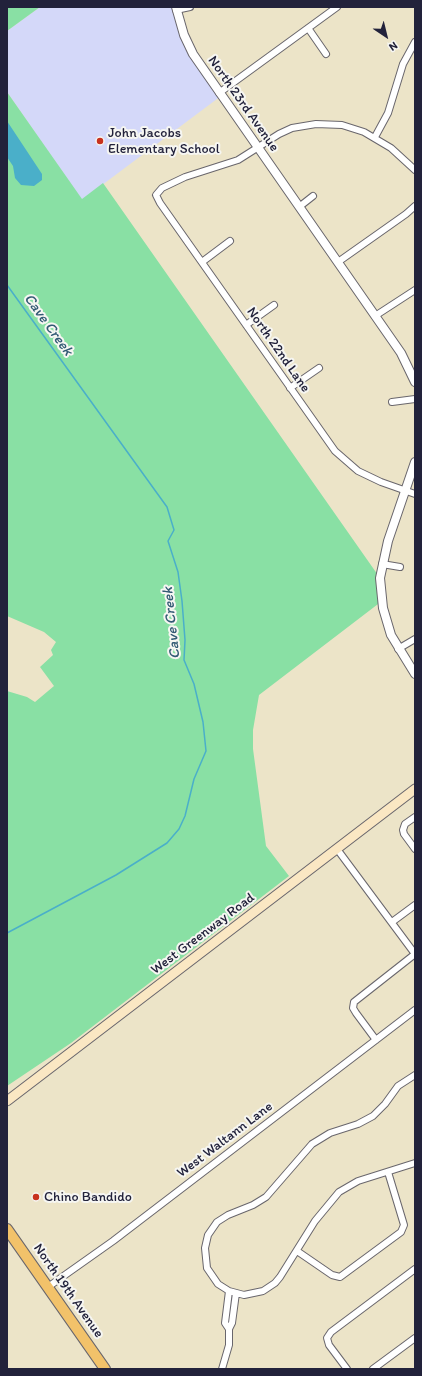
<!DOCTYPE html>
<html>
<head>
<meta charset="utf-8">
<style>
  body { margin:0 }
  #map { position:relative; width:422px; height:1376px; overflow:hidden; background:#ece4c8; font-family:Itim,sans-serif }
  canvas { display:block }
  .frame { position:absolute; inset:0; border:8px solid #22223b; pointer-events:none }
  .north { position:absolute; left:366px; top:16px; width:40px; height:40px; -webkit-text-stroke:3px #f6f6f2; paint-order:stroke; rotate:145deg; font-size:11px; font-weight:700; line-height:16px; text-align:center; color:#22223b }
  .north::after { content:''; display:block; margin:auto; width:14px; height:18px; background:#22223b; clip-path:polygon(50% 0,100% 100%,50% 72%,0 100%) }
</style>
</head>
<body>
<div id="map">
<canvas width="422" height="1376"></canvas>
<div class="frame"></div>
<div class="north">N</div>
</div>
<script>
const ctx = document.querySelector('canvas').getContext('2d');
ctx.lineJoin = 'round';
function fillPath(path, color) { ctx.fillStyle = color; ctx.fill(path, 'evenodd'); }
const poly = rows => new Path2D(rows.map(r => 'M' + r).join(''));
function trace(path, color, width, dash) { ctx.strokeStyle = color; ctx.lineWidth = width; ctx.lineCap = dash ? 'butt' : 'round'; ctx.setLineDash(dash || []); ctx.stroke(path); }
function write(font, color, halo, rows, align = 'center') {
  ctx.font = font + ' Itim,sans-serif'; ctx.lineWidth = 4; ctx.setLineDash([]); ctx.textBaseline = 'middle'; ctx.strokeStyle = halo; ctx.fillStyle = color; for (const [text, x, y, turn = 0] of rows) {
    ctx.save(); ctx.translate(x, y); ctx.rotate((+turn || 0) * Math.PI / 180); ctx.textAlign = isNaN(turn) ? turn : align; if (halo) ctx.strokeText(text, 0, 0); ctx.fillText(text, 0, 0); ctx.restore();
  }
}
fillPath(poly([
  [40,7,176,7,184,35,221,96,82,200,7,92,7,31]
]), '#d4d8f9');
fillPath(poly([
  [7,7,40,7,7,31],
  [7,92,82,199,103,183,380,578,382,601,259,695,253,730,253,749,266,846,289,876,71,1043,7,1086,7,691,27,697,35,702,54,686,40,667,53,655,51,650,56,642,44,632,7,616]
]), '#89e0a4');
fillPath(poly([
  [7,121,42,174,42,180,34,186,21,185,15,178,13,166,7,157]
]), '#4aafc9');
trace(poly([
  [7,285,167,507,174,530,168,541,178,572,182,601,185,640,184,660,194,684,203,722,206,751,194,779,185,816,179,829,167,843,116,875,7,933]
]), '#4aafc9', 1.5);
const minor = poly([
  [176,10,190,7],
  [308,28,326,54],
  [219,93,337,7],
  [375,137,388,113,403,64,415,42],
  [415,170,391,148,364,132,342,125,316,124,292,128,279,134,238,160,185,177,162,188,156,195,160,203,335,451,358,471,381,482,415,494],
  [299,207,313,196],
  [202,262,230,241],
  [338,262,406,214,415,206],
  [375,316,415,290],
  [246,325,274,305],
  [290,388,319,368],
  [392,402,415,399],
  [382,564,400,567],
  [398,649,415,639],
  [415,817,405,824,403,830,404,834,415,849],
  [337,849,415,954],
  [392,922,415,905],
  [376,1040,356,1013,353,1008,354,1002,415,954],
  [415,1075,398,1086,385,1104,373,1116,358,1124,330,1133,312,1144,266,1197,253,1205,228,1215,217,1222,208,1235,205,1248,207,1268,218,1284,229,1291,244,1295,263,1291,275,1283,280,1277,315,1221,339,1192,358,1181,415,1163],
  [297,1251,332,1275,340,1277,401,1232,404,1225,388,1172],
  [48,1287,113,1241,415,1010],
  [229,1329,225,1323,229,1291],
  [222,1369,229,1345,229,1329,232,1323,236,1293],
  [347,1369,329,1345,327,1338,331,1332,415,1269],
  [373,1369,415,1338]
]);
const tertiary = poly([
  [176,7,184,35,193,54,401,353,415,382],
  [415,462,388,541,380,578,383,608,391,635,415,674]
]);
const secondary = poly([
  [7,1101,415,789]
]);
const primary = poly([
  [7,1229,105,1369]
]);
trace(minor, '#69666c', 8);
trace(tertiary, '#69666c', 10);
trace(secondary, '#69666c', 11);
trace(primary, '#69666c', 12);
trace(minor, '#fff', 6);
trace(tertiary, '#fff', 8);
trace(secondary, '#fae7c3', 9);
trace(primary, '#f2c26a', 10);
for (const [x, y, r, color] of [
  [100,141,4,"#c8321e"],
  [36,1197,4,"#c8321e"]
]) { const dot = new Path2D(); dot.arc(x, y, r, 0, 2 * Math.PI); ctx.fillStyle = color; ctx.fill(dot); trace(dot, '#f6f6f2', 1.5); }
write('14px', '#22223b', '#f6f6f2', [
  ["North 23rd Avenue",243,104,55],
  ["North 22nd Lane",278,350,55],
  ["West Greenway Road",203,934,-37],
  ["West Waltann Lane",225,1140,-37],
  ["North 19th Avenue",68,1291,55]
]);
write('14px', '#22223b', '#f6f6f2', [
  ["John Jacobs",108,133],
  ["Elementary School",108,149],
  ["Chino Bandido",44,1197]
], 'left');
write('italic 15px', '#325a74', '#f6f6f2', [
  ["Cave Creek",48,325,54],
  ["Cave Creek",172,623,-96]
]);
</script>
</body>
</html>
